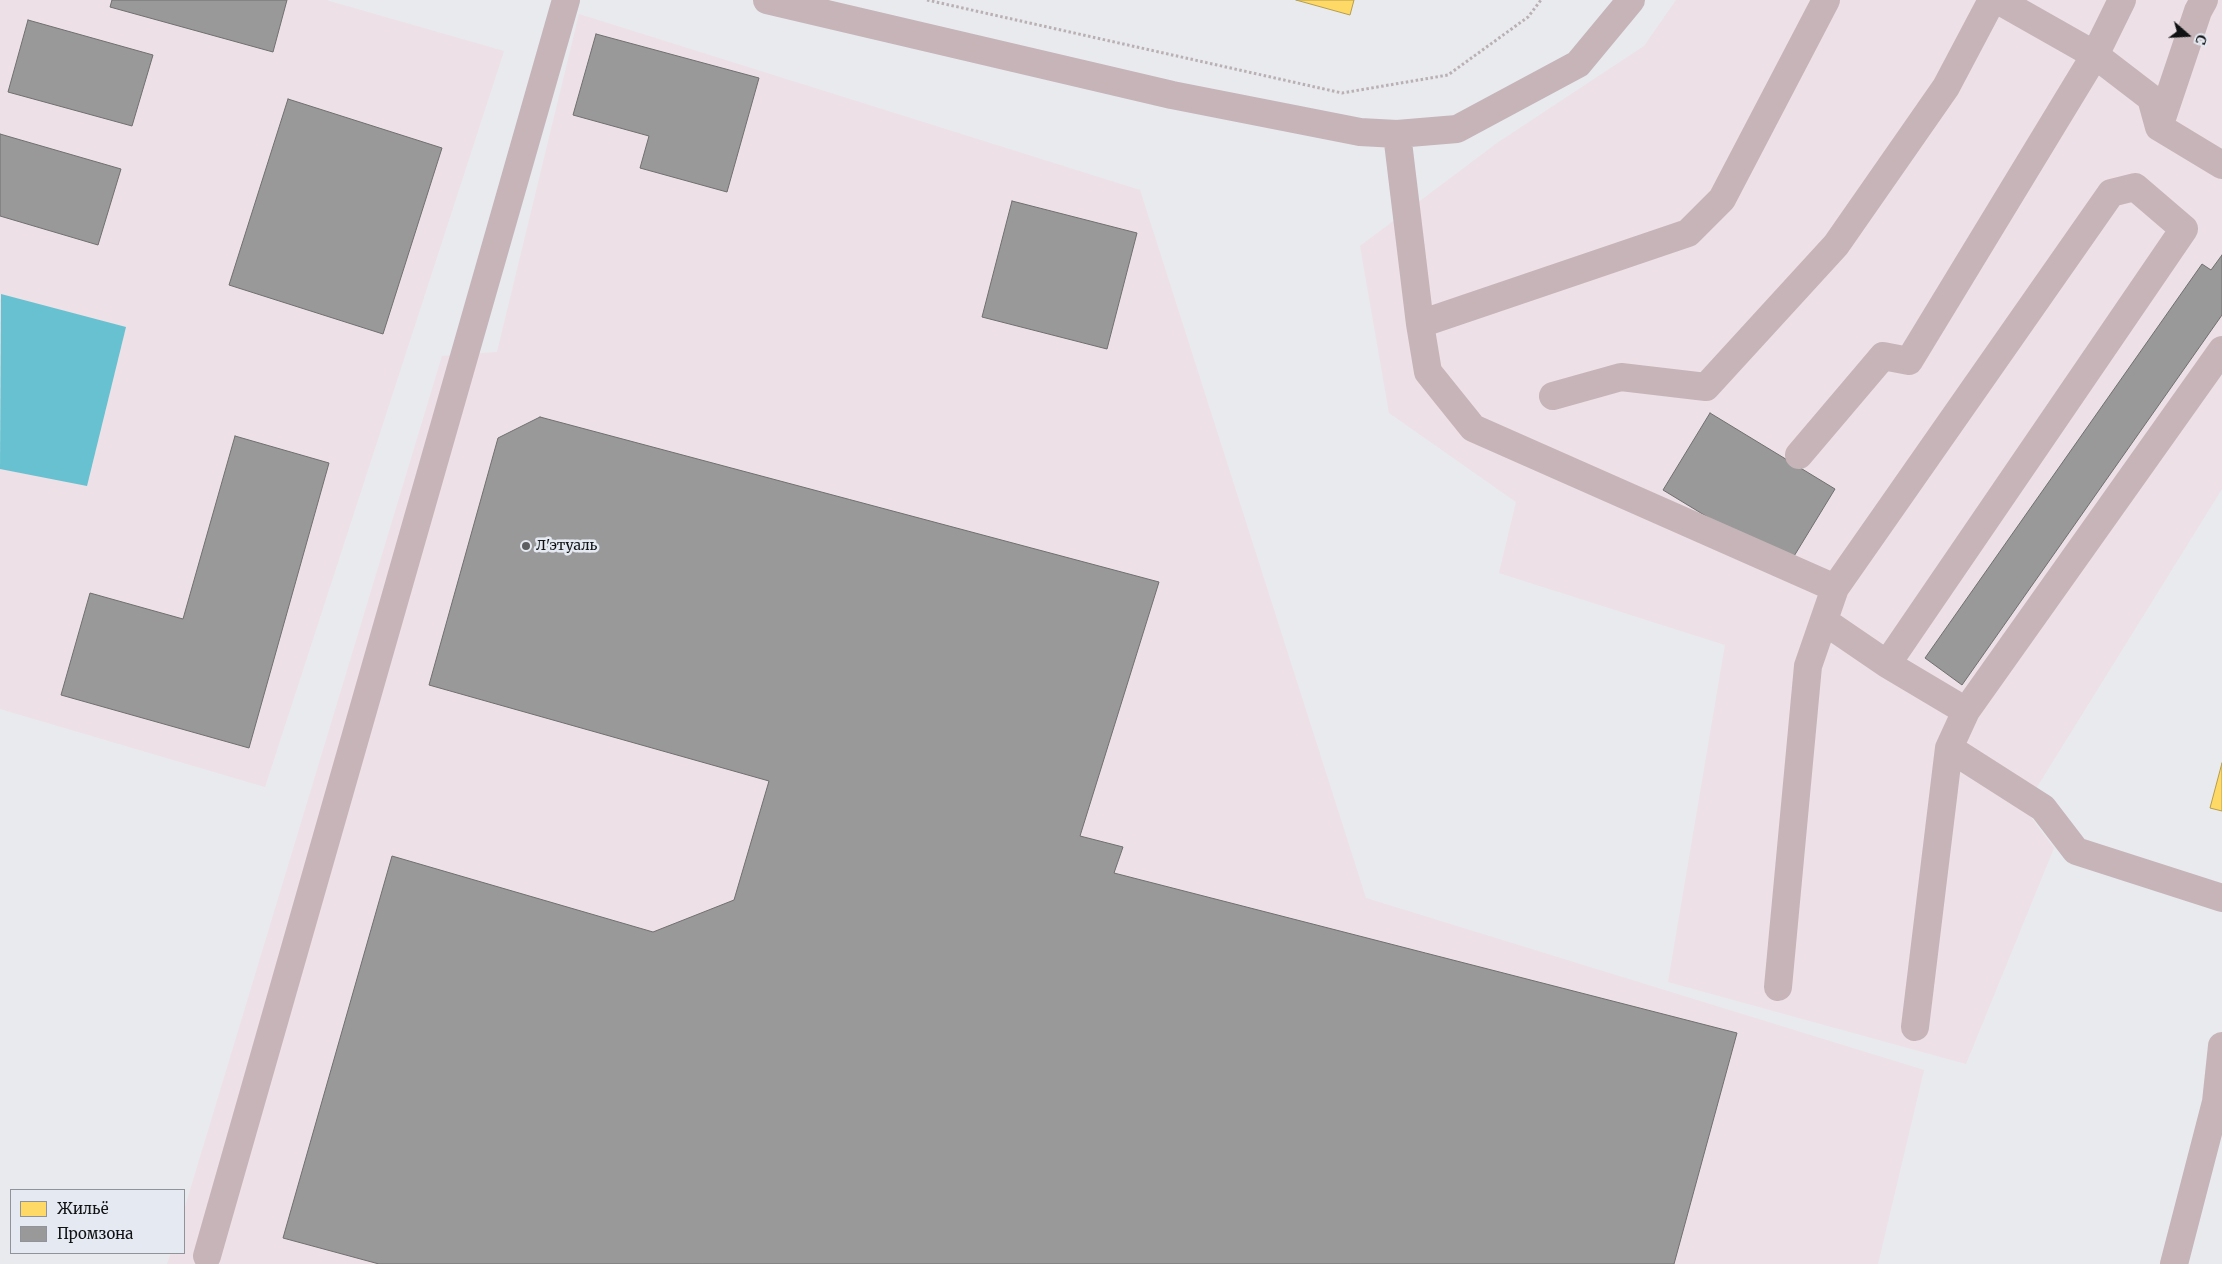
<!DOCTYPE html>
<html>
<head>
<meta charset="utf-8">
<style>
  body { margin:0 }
  #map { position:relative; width:2222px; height:1264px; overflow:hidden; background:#e8eaee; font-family:Merriweather,serif }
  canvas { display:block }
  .legend { position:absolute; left:10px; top:1189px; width:175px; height:65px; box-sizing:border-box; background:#e5e9f1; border:1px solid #909399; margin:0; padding:6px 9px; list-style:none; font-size:15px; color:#101214 }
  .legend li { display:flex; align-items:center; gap:10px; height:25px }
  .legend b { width:25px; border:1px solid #909399 }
  .north { position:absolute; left:2162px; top:10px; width:50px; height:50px; -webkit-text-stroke:4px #e5e9f1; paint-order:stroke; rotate:109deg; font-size:14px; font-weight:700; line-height:20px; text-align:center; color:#101214 }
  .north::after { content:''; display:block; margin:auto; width:18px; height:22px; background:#101214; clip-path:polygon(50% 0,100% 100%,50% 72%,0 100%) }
</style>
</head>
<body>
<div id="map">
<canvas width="2222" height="1264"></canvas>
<ul class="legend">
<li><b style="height:14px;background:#ffd966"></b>Жильё</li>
<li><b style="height:14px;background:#999"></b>Промзона</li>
</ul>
<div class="north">С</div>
</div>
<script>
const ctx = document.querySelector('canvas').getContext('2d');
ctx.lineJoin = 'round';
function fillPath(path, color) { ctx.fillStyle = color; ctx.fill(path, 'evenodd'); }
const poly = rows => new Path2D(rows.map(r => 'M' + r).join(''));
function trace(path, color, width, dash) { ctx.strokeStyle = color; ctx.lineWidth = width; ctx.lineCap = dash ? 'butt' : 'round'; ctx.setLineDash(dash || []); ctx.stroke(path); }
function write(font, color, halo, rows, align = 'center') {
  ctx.font = font + ' Merriweather,serif'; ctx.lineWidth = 5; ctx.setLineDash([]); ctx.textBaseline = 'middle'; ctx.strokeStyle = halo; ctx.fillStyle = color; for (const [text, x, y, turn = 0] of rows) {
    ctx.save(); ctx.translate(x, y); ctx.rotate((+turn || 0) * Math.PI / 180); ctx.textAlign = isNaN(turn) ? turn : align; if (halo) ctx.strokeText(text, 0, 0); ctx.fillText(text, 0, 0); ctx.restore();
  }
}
fillPath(poly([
  [0,0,326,0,504,51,265,787,0,709],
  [1676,0,2222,0,2222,489,2024,808,2054,848,1966,1064,1668,982,1725,645,1499,573,1516,502,1389,413,1360,246,1497,143,1644,46],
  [579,14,1140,190,1366,898,1924,1070,1878,1264,167,1264,171,1253,184,1253,184,1210,442,356,497,352]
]), '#ede0e6');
fillPath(poly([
  [1,294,126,327,87,486,0,469]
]), '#67c1d0');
const homes = poly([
  [1296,0,1354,0,1350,15,1296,0],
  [2222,763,2222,811,2210,808,2222,763]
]);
fillPath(homes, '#ffd966');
trace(homes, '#b79d4d', 1);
const industry = poly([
  [112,0,287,0,273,52,110,7,112,0],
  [28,20,153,55,132,126,8,92,28,20],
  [596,34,759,78,727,192,640,168,649,136,573,115,596,34],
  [288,99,442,148,383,334,229,285,288,99],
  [0,134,121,169,98,245,0,216,0,134],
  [1012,201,1137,233,1107,349,982,317,1012,201],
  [2222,255,2222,315,1962,685,1925,658,2202,264,2211,270,2222,255],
  [1710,413,1835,489,1788,566,1663,490,1710,413],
  [540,417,1159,582,1080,836,1123,847,1114,873,1737,1033,1674,1264,379,1264,283,1238,392,856,653,932,734,900,769,781,429,685,498,438,540,417],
  [235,436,329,463,249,748,61,695,90,593,183,619,235,436]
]);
fillPath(industry, '#999');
trace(industry, '#707071', 1);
trace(poly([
  [927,0,1342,93,1448,75,1528,17,1541,0]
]), '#bab0b3', 3, [2.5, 2.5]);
trace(poly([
  [767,0,1172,95,1360,132,1397,134,1457,129,1578,64,1631,0],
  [2122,0,2095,55,2151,98,2159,127,2222,165],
  [2159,127,2198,11,2204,0],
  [1397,134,1420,324,1428,372,1473,428,1835,588,2111,193,2135,187,2184,229,1887,664,1966,711,2222,350],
  [1420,324,1688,233,1722,199,1826,0],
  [1553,396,1621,377,1706,387,1836,245,1946,87,1992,0],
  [1799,455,1883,356,1909,361,2095,55,1998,0],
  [1824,621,1887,664],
  [1949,748,2043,808,2076,851,2222,898],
  [1778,987,1808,666,1835,588],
  [1915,1027,1949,748,1966,711],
  [207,1256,566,0],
  [2174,1264,2216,1102,2222,1046]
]), '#c6b4b8', 28);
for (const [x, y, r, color] of [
  [526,546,5,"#5c5e60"]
]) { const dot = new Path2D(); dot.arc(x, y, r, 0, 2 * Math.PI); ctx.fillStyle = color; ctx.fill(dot); trace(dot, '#e5e9f1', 2); }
write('14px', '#101214', '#e5e9f1', [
  ["Л'этуаль",536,546]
], 'left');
</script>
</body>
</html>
